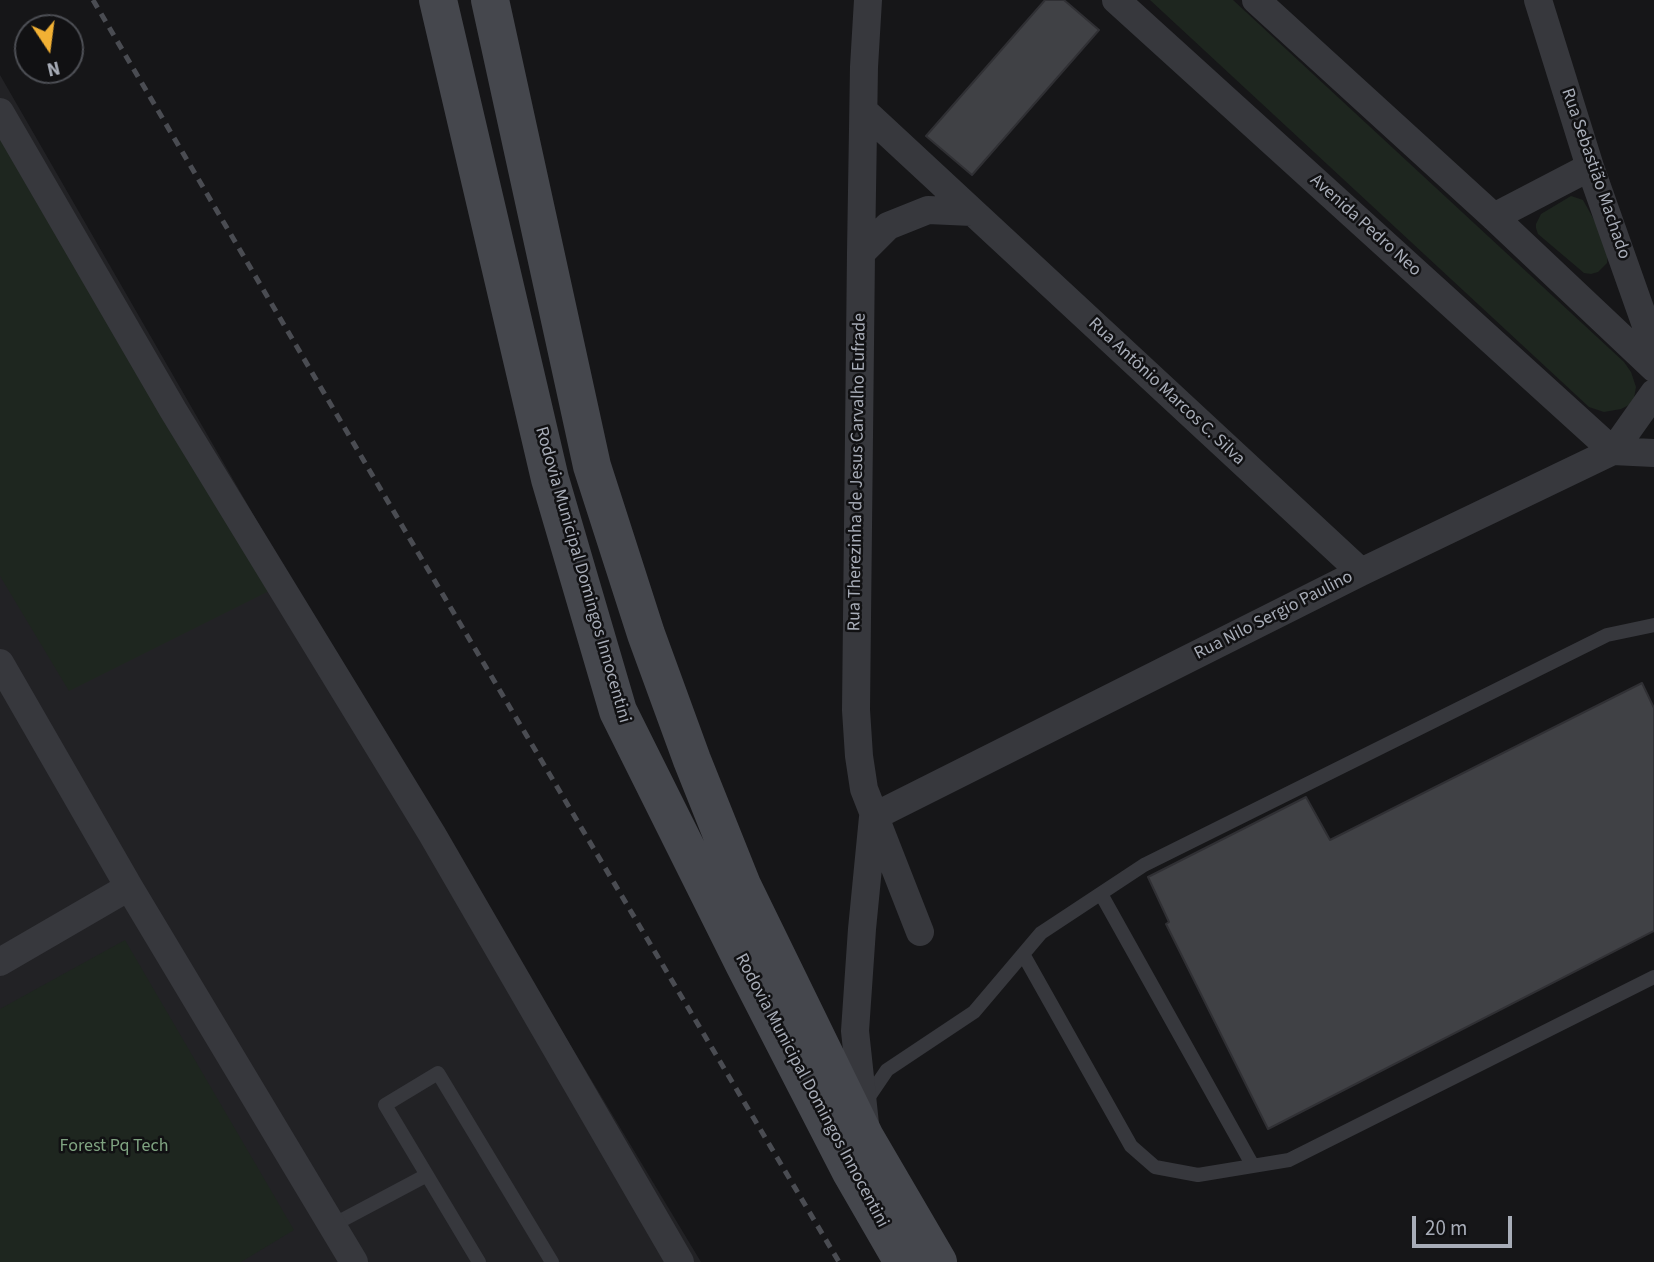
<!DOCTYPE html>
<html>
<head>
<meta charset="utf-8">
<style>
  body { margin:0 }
  #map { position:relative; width:1654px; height:1262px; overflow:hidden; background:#161618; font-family:"Source Sans 3",sans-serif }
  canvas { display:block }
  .north { position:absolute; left:14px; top:14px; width:70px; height:70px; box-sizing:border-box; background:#111113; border:2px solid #4d4f55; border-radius:50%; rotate:167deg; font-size:19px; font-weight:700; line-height:28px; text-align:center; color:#a8adb8 }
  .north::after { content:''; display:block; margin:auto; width:24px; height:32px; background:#f2b134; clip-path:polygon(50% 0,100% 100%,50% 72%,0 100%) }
  .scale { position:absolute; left:1412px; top:1216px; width:100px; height:32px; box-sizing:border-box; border:4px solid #a8adb8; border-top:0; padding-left:9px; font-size:21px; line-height:24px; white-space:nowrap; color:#a8adb8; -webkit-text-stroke:5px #111113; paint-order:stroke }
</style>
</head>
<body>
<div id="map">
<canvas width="1654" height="1262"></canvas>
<div class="north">N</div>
<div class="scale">20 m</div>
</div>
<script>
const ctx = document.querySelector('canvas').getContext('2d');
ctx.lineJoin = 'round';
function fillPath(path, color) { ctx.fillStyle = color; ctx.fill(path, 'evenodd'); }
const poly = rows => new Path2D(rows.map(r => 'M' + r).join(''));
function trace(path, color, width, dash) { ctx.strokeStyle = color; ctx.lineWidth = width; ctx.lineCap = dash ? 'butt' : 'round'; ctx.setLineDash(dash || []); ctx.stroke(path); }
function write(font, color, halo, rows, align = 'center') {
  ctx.font = font + ' "Source Sans 3",sans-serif'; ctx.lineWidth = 5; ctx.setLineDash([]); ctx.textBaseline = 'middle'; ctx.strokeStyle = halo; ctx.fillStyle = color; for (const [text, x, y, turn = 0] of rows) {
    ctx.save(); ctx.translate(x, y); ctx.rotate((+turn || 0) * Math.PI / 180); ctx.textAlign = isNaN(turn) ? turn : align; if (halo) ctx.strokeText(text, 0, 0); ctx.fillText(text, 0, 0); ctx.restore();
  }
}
fillPath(poly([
  [0,75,302,599,701,1262,0,1262]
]), '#222225');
fillPath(poly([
  [1150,0,1233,0,1624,362,1631,372,1636,387,1634,398,1631,404,1621,409,1604,412,1589,407],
  [0,134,269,591,69,691,0,576],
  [1571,196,1583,200,1607,243,1608,252,1607,263,1598,272,1591,274,1584,273,1538,234,1536,228,1536,224,1541,214],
  [125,940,294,1230,241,1262,0,1262,0,1009]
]), '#1e261f');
const building = poly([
  [1045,0,1064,0,1099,30,972,175,926,136,1045,0],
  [1642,683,1654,708,1654,931,1268,1129,1166,924,1169,922,1148,877,1306,797,1330,840,1642,683]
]);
fillPath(building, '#404145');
trace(building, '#303034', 2);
trace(poly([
  [1101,894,1253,1166],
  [1023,954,1131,1146,1155,1167,1198,1175,1289,1160,1654,977],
  [864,1104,887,1070,974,1012,1041,933,1144,865,1607,635,1654,625],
  [331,1226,427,1175],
  [479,1262,385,1105,438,1073,552,1262]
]), '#37383d', 14);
trace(poly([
  [868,0,864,67,861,253,856,710,859,756,864,789,920,932],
  [1116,0,1613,451,1654,453],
  [1256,0,1494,217,1654,368],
  [1538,0,1590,167,1654,348],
  [864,111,1361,572],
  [0,112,173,410,432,834,680,1262],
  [1494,217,1590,167],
  [861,253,888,226,928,210,972,212],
  [0,663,129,887,354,1262],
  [0,962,129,887],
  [865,1124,855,1031,862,929,873,817,1361,572,1613,451,1654,393]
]), '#37383d', 28);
trace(poly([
  [438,0,550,479,618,711,744,964,851,1172,903,1262],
  [490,0,592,466,646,634,692,760,742,885,865,1137,938,1262]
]), '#45474d', 38);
trace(poly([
  [93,0,404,529,839,1262]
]), '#4a4c52', 5, [9, 7]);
write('18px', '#a8adb8', '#111113', [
  ["Rua Sebastião Machado",1595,174,71],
  ["Avenida Pedro Neo",1365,226,42],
  ["Rua Antônio Marcos C. Silva",1166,392,43],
  ["Rua Therezinha de Jesus Carvalho Eufrade",858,472,-89],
  ["Rodovia Municipal Domingos Innocentini",582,575,74],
  ["Rua Nilo Sergio Paulino",1274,616,-27],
  ["Rodovia Municipal Domingos Innocentini",811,1091,62]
]);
write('18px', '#7fa381', '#111113', [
  ["Forest Pq Tech",114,1147]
]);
</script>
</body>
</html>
